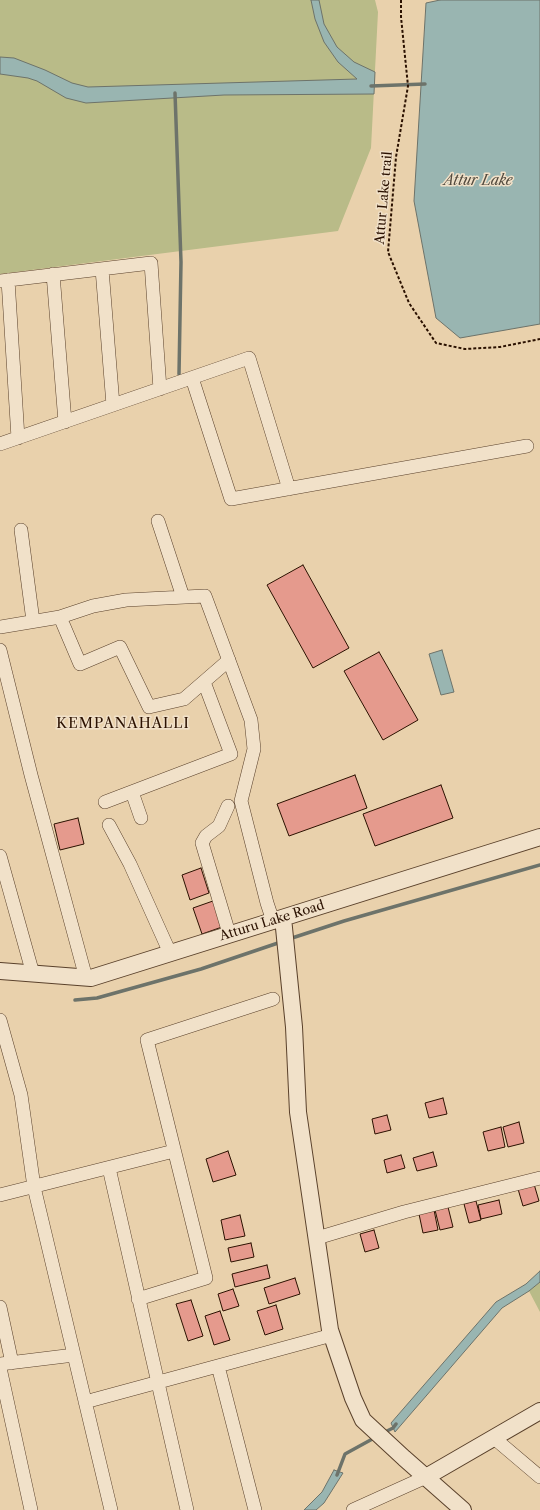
<!DOCTYPE html>
<html>
<head>
<meta charset="utf-8">
<style>
  body { margin:0 }
  canvas { display:block; background:#e9d1ac }
</style>
</head>
<body>
<canvas width="540" height="1510"></canvas>
<script>
const ctx = document.querySelector('canvas').getContext('2d');
ctx.lineJoin = 'round';
function fillPath(path, color) { ctx.fillStyle = color; ctx.fill(path, 'evenodd'); }
const poly = rows => new Path2D(rows.map(r => 'M' + r).join(''));
function trace(path, color, width, dash) { ctx.strokeStyle = color; ctx.lineWidth = width; ctx.lineCap = dash ? 'butt' : 'round'; ctx.setLineDash(dash || []); ctx.stroke(path); }
function write(font, color, halo, rows, align = 'center') {
  ctx.font = font + ' "Libre Caslon Text",serif'; ctx.lineWidth = 3; ctx.setLineDash([]); ctx.textBaseline = 'middle'; ctx.strokeStyle = halo; ctx.fillStyle = color; for (const [text, x, y, turn = 0] of rows) {
    ctx.save(); ctx.translate(x, y); ctx.rotate((+turn || 0) * Math.PI / 180); ctx.textAlign = isNaN(turn) ? turn : align; if (halo) ctx.strokeText(text, 0, 0); ctx.fillText(text, 0, 0); ctx.restore();
  }
}
fillPath(poly([
  [0,0,375,0,378,12,371,148,338,231,0,274],
  [540,1282,540,1312,529,1291]
]), '#b9bb88');
const water = poly([
  [311,0,319,0,324,24,337,47,354,62,375,72,374,94,224,95,86,103,66,98,37,81,28,78,0,74,0,57,14,58,45,70,72,83,88,87,357,79,338,62,324,42,315,19,311,0],
  [440,0,540,0,540,324,460,338,436,318,414,201,426,3,440,0],
  [442,650,454,692,441,695,429,654,442,650],
  [540,1271,540,1282,529,1291,502,1308,395,1432,391,1423,496,1302,526,1284,540,1271],
  [334,1470,343,1473,324,1503,316,1510,304,1510,322,1492,334,1470]
]);
fillPath(water, '#99b5b1');
trace(water, '#6d736a', 1);
trace(poly([
  [371,86,425,84],
  [175,93,181,262,179,374],
  [289,939,344,921,540,865],
  [75,1000,97,998,201,969,281,942],
  [383,1433,393,1428,396,1424],
  [337,1475,345,1454,376,1437]
]), '#6d736a', 3.5);
const building = poly([
  [303,565,349,648,313,668,267,585,303,565],
  [379,652,418,720,383,740,344,671,379,652],
  [355,775,367,808,289,836,277,804,355,775],
  [441,785,453,818,375,846,363,814,441,785],
  [78,818,84,844,60,850,54,824,78,818],
  [201,868,209,893,190,900,182,875,201,868],
  [213,901,222,927,202,934,193,908,213,901],
  [443,1098,447,1114,429,1118,425,1103,443,1098],
  [387,1115,391,1130,375,1134,372,1119,387,1115],
  [519,1122,524,1143,508,1147,503,1127,519,1122],
  [501,1127,505,1147,488,1151,483,1132,501,1127],
  [228,1151,236,1175,213,1182,206,1159,228,1151],
  [433,1152,437,1166,417,1171,413,1158,433,1152],
  [401,1155,405,1168,387,1173,384,1160,401,1155],
  [534,1184,539,1201,523,1206,518,1189,534,1184],
  [499,1200,502,1214,481,1219,478,1205,499,1200],
  [476,1201,481,1220,469,1223,464,1204,476,1201],
  [448,1207,453,1227,440,1230,435,1210,448,1207],
  [434,1210,438,1230,423,1233,419,1214,434,1210],
  [240,1215,245,1236,225,1240,221,1220,240,1215],
  [374,1230,379,1248,365,1252,360,1234,374,1230],
  [251,1243,254,1257,231,1262,228,1248,251,1243],
  [267,1265,270,1278,235,1287,232,1274,267,1265],
  [295,1278,300,1294,269,1304,264,1288,295,1278],
  [233,1289,239,1306,223,1311,218,1294,233,1289],
  [191,1300,203,1336,188,1341,176,1304,191,1300],
  [276,1305,283,1329,265,1335,257,1311,276,1305],
  [220,1311,230,1340,214,1345,205,1316,220,1311]
]);
fillPath(building, '#e59a8d');
trace(building, '#2b1100', 1);
const minor = poly([
  [102,269,113,405],
  [53,274,65,422],
  [8,280,18,438],
  [0,281,151,263,160,389],
  [192,378,231,499,527,446],
  [0,444,249,358,289,489],
  [158,521,183,597],
  [21,530,33,621],
  [60,617,80,664,120,647,149,707,184,699,229,660],
  [0,627,60,617,93,606,126,600,205,596,251,720,254,749,241,801,267,903,273,921],
  [0,650,31,775,86,978],
  [132,792,141,818],
  [105,802,231,754,204,682],
  [109,825,130,864,170,953],
  [0,856,33,974],
  [228,930,202,843,206,836,219,826,228,806],
  [0,1020,21,1095,34,1187,111,1510],
  [109,1168,187,1510],
  [0,1195,174,1151],
  [317,1238,404,1212,540,1178],
  [138,1299,206,1278,147,1040,273,999],
  [0,1307,12,1363],
  [0,1364,74,1355],
  [218,1366,255,1510],
  [0,1368,31,1510],
  [85,1402,332,1335],
  [494,1438,540,1477],
  [353,1510,426,1477]
]);
const tertiary = poly([
  [283,918,294,1027,298,1112,330,1330,353,1398,363,1420,404,1458,463,1510],
  [0,971,91,978,540,837],
  [426,1477,540,1411]
]);
trace(minor, '#5a412b', 14);
trace(tertiary, '#5a412b', 18);
trace(poly([
  [401,0,401,17,408,86,396,157,388,252,409,303,436,343,465,349,500,347,540,339]
]), '#2b1100', 2, [3, 2]);
trace(minor, '#f1e1c9', 13);
trace(tertiary, '#f1e1c9', 16);
write('13px', '#2b1100', '#f1e1c9', [
  ["Attur Lake trail",384,198,-85],
  ["Atturu Lake Road",272,921,-17]
]);
write('italic 14px', '#524a3e', '#f1e1c9', [
  ["Attur Lake",478,181]
]);
ctx.letterSpacing = '1px';
write('14px', '#2b1100', '#f1e1c9', [
  ["KEMPANAHALLI",123,724]
]);
ctx.letterSpacing = '0px';
</script>
</body>
</html>
